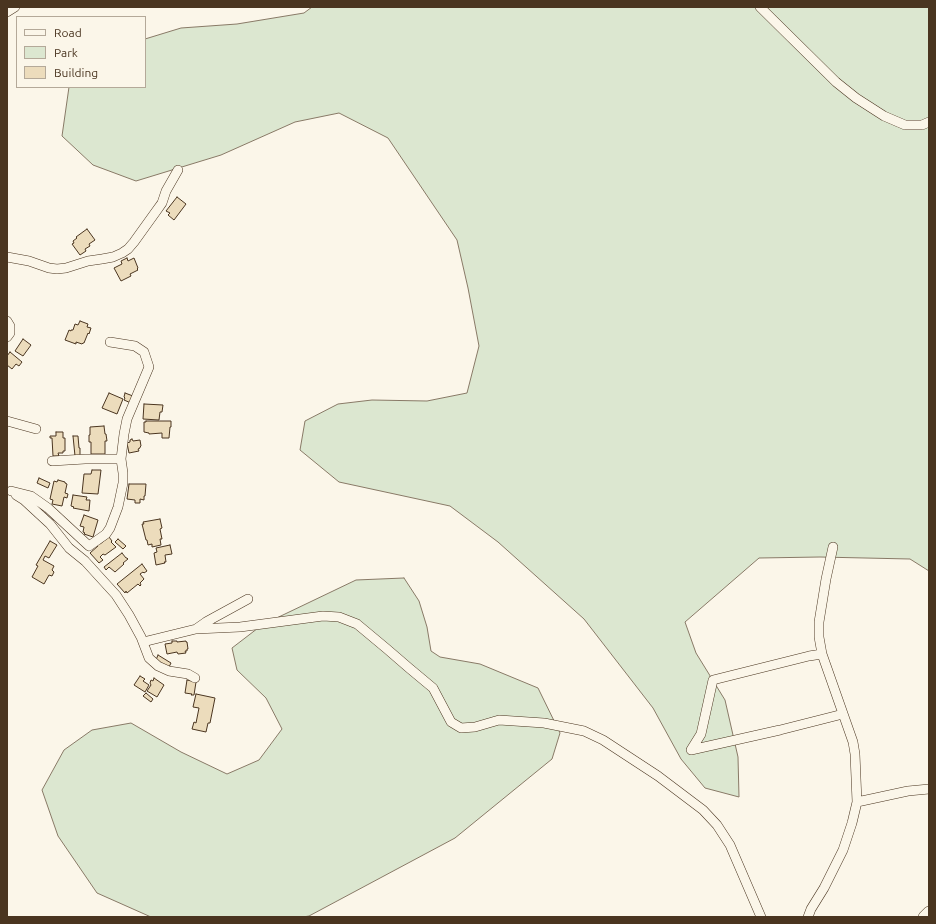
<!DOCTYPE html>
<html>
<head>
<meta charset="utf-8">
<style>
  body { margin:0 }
  #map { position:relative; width:936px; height:924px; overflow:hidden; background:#fbf6e9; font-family:Ubuntu,sans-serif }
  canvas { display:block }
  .frame { position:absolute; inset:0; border:8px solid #4a3520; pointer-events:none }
  .legend { position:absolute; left:16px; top:16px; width:130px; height:72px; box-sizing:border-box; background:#fbf6e9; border:1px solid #b4a999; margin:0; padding:5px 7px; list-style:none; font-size:12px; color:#4a3520 }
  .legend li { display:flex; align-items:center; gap:8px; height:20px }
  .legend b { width:20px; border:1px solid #b4a999 }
</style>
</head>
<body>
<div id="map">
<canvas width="936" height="924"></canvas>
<div class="frame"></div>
<ul class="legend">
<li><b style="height:5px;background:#fbf6e9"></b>Road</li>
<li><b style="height:11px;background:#dce7d0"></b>Park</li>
<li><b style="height:11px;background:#ecdcbc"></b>Building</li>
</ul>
</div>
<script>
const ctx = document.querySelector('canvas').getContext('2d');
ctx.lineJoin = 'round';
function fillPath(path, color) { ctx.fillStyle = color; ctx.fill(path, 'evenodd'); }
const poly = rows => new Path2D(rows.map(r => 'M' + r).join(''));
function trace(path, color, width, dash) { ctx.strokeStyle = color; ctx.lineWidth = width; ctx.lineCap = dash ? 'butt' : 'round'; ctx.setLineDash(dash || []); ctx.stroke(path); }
const green = poly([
  [312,7,929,7,929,571,910,559,820,557,759,558,685,622,696,653,725,700,738,757,739,797,705,788,681,759,653,708,584,619,498,542,450,506,339,482,300,450,305,421,338,404,372,400,427,401,467,393,479,346,468,288,457,240,388,138,339,113,295,122,221,155,136,181,93,165,62,136,69,87,145,87,145,39,181,28,237,24,304,13,312,7],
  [404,578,419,601,427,627,431,651,440,657,480,664,538,688,560,733,552,759,455,838,309,916,303,917,151,917,97,893,58,836,42,790,64,750,92,730,131,723,181,752,227,774,259,760,282,729,266,698,237,670,232,648,262,625,356,580,404,578]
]);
fillPath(green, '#dce7d0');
trace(green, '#887966', 1);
const building = poly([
  [177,197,186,204,174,220,168,215,170,213,166,211,177,197],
  [87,229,95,240,89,244,90,246,85,249,86,251,80,255,72,244,74,243,73,241,77,238,76,237,87,229],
  [127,258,128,261,134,258,138,268,137,269,138,270,130,274,131,276,121,281,114,268,122,264,121,261,127,258],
  [80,321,88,324,87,327,91,328,89,334,88,333,84,343,83,343,82,344,76,342,76,344,65,340,69,330,71,331,71,330,73,330,75,324,78,325,80,321],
  [23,339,31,345,23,356,15,351,23,339],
  [10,352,22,362,19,366,16,364,12,369,7,365,7,356,10,352],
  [109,393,123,399,117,414,102,408,109,393],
  [125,393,133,396,131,403,124,400,125,398,124,397,125,393],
  [144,404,163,405,162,412,160,412,159,420,143,419,144,404],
  [146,421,171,421,171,427,170,427,169,438,162,438,162,433,149,434,149,433,144,432,144,422,146,422,146,421],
  [104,426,105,434,106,434,107,441,105,441,105,454,91,454,91,442,89,442,89,435,90,435,90,427,104,426],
  [56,432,63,432,63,438,65,438,65,451,63,451,63,453,58,453,59,456,53,456,52,438,50,438,50,436,56,436,56,432],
  [73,436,78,436,79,448,80,448,80,456,75,456,73,436],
  [132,439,133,441,140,440,141,446,140,447,140,448,138,449,139,451,129,453,127,443,130,442,130,440,132,439],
  [92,470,101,470,98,494,82,493,84,474,91,474,92,470],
  [39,478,50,483,48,488,37,483,39,478],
  [58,480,65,482,65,483,67,484,65,493,68,494,67,498,64,497,62,506,52,504,53,500,50,499,54,481,57,482,58,480],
  [129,484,146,484,145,496,144,496,144,500,140,499,140,503,135,503,135,500,127,499,129,484],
  [73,495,87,497,86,500,90,500,89,511,73,508,74,507,71,506,73,495],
  [84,515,98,520,93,537,84,534,85,533,83,532,84,527,80,526,84,515],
  [160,519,162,528,160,529,162,539,160,539,161,545,152,547,152,544,148,545,147,540,146,540,142,524,144,524,143,522,160,519],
  [109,537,112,541,111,542,116,547,105,555,103,554,100,557,103,560,99,563,90,553,98,546,97,545,99,543,100,544,109,537],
  [118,539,126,546,123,549,115,542,118,539],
  [50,541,57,545,49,558,45,556,43,560,54,566,52,570,54,572,52,576,49,575,44,584,32,577,38,566,36,565,50,541],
  [170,545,172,554,165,555,166,562,164,562,165,563,156,565,154,553,157,552,156,548,170,545],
  [122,553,126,558,127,558,128,559,123,563,124,564,115,572,109,567,106,570,104,567,122,553],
  [142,564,147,571,144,573,143,572,140,574,144,579,140,583,141,585,140,586,138,584,127,593,126,591,125,593,117,584,142,564],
  [172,641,177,641,177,642,186,641,186,642,187,642,188,649,187,649,187,651,185,651,186,653,178,654,177,652,167,654,165,644,172,643,172,641],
  [158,655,171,663,169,667,156,660,158,655],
  [140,676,145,679,143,681,149,685,145,692,134,685,140,676],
  [154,678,164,685,157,697,147,691,151,685,150,683,151,680,153,681,154,678],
  [187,680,196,682,194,695,191,695,192,694,185,693,187,680],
  [146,693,153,699,151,702,143,696,146,693],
  [196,694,215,698,210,723,208,723,206,732,192,729,194,722,196,723,199,708,193,707,196,694]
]);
fillPath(building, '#ecdcbc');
trace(building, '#4a3520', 1);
const minor = poly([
  [760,7,836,82,856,98,884,116,905,125,922,125,929,122],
  [7,12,15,7],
  [7,257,29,261,49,268,57,269,66,268,88,261,102,259,113,257,122,253,128,249,134,242,157,210,162,203,166,191,178,170],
  [7,321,10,326,10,333,7,337],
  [7,421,36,429],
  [52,461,85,459,121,459],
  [11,491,31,496,48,508,89,546,106,534,110,528,118,507,123,483,123,473,121,459,124,434,127,419,149,367,144,352,135,346,110,342],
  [16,495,24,500,50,524,69,548,85,561,116,595,129,615,141,637,149,658,158,666,169,671,188,674,195,678],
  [196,629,206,622,248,599],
  [143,642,196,629,240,627,323,616,339,617,357,624,387,649,409,668,433,688,451,722,461,728,475,727,499,720,544,723,584,731,603,740,658,776,703,810,717,825,730,845,761,917],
  [822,654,809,656,713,680,701,734,691,750,780,730,843,714],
  [857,802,908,791,929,789],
  [808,917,811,909,824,888,843,850,852,823,857,802,855,754,853,742,822,654,819,637,819,622,826,579,833,547]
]);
const tertiary = poly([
  [924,917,929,912]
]);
trace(minor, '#4a3520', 10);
trace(tertiary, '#4a3520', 12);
trace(minor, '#fbf6e9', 9);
trace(tertiary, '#fbf6e9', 11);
</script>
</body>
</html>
